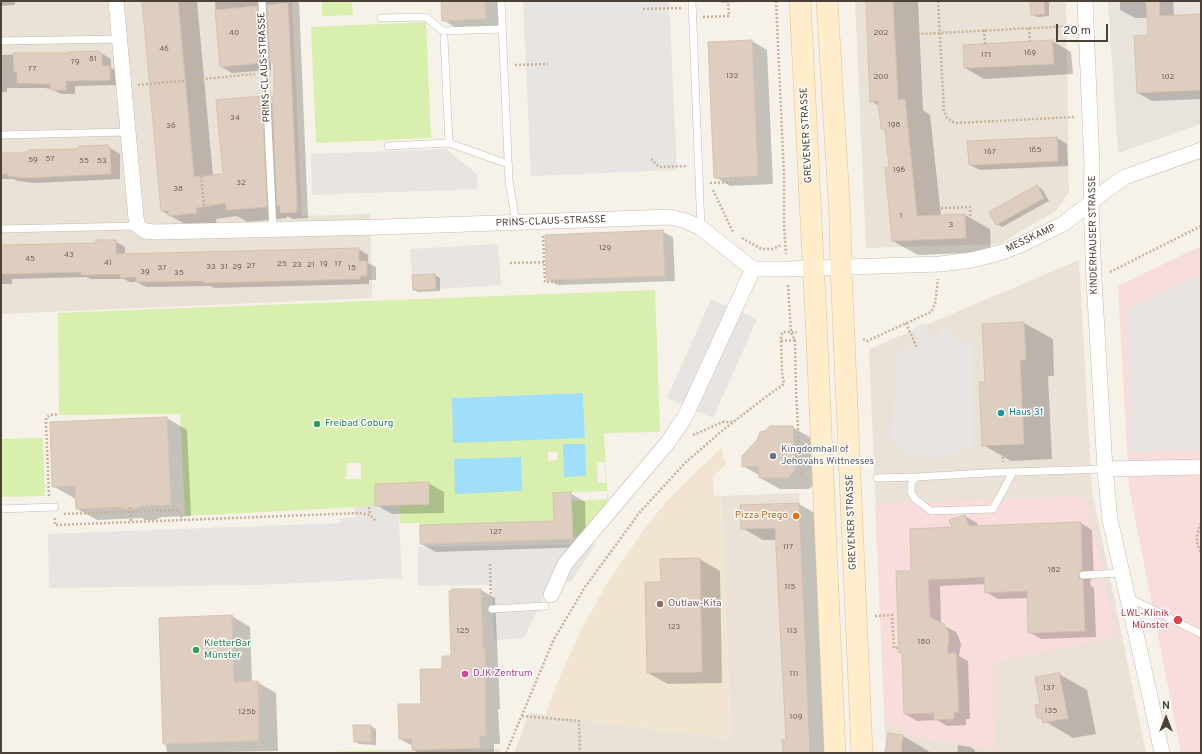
<!DOCTYPE html>
<html>
<head>
<meta charset="utf-8">
<style>
  body { margin:0 }
  #map { position:relative; width:1202px; height:754px; overflow:hidden; background:#f6f1e9; font-family:Overpass,sans-serif }
  canvas { display:block }
  .frame { position:absolute; inset:0; border:2px solid #4b4136; pointer-events:none }
  .north { position:absolute; left:1146px; top:698px; width:40px; height:40px; -webkit-text-stroke:3px #fff; paint-order:stroke; rotate:0deg; font-size:11px; font-weight:700; line-height:16px; text-align:center; color:#4b4136 }
  .north::after { content:''; display:block; margin:auto; width:14px; height:18px; background:#4b4136; clip-path:polygon(50% 0,100% 100%,50% 72%,0 100%) }
  .scale { position:absolute; left:1056px; top:24px; width:52px; height:18px; box-sizing:border-box; border:2px solid #4b4136; border-top:0; padding-left:5px; font-size:12px; line-height:14px; white-space:nowrap; color:#4b4136; -webkit-text-stroke:3px #fff; paint-order:stroke }
</style>
</head>
<body>
<div id="map">
<canvas width="1202" height="754"></canvas>
<div class="frame"></div>
<div class="north">N</div>
<div class="scale">20 m</div>
</div>
<script>
const ctx = document.querySelector('canvas').getContext('2d');
ctx.lineJoin = 'round';
function fillPath(path, color) { ctx.fillStyle = color; ctx.fill(path, 'evenodd'); }
const poly = rows => new Path2D(rows.map(r => 'M' + r).join(''));
function trace(path, color, width, dash) { ctx.strokeStyle = color; ctx.lineWidth = width; ctx.lineCap = dash ? 'butt' : 'round'; ctx.setLineDash(dash || []); ctx.stroke(path); }
function write(font, color, halo, rows, align = 'center') {
  ctx.font = font + ' Overpass,sans-serif'; ctx.lineWidth = 3; ctx.setLineDash([]); ctx.textBaseline = 'middle'; ctx.strokeStyle = halo; ctx.fillStyle = color; for (const [text, x, y, turn = 0] of rows) {
    ctx.save(); ctx.translate(x, y); ctx.rotate((+turn || 0) * Math.PI / 180); ctx.textAlign = isNaN(turn) ? turn : align; if (halo) ctx.strokeText(text, 0, 0); ctx.fillText(text, 0, 0); ctx.restore();
  }
}
fillPath(poly([
  [1,1,292,1,302,216,370,214,372,298,1,314],
  [855,1,1066,1,1069,192,1056,211,999,244,866,248],
  [1079,260,1092,491,1146,753,886,753,869,349],
  [799,493,811,753,514,753,529,713,731,739,721,496],
  [501,749,499,753,378,753,379,750]
]), '#ebe2d7');
fillPath(poly([
  [1108,1,1201,1,1201,124,1118,153]
]), '#e9e3de');
fillPath(poly([
  [721,448,726,464,713,477,714,495,721,496,731,739,545,715,561,674,583,626,608,582,648,524,668,500]
]), '#f1e5d2');
fillPath(poly([
  [1201,246,1201,753,1181,753,1129,487,1118,286],
  [1080,496,1087,501,1116,637,993,662,995,750,903,735,904,728,885,724,875,504]
]), '#f8dddc');
fillPath(poly([
  [322,1,352,1,353,15,322,16],
  [426,22,431,138,316,143,311,27],
  [655,290,660,432,604,433,608,504,594,523,573,539,420,544,419,523,400,523,398,505,185,516,180,414,59,415,58,313],
  [583,393,585,438,453,442,452,398],
  [548,452,557,452,557,460,548,461],
  [605,462,606,483,598,483,597,463],
  [347,463,361,463,361,479,346,479],
  [429,482,429,504,375,506,375,484],
  [607,491,607,499,571,501,572,539,420,544,420,525,554,521,553,493],
  [43,438,45,496,1,497,1,439],
  [379,750,378,753,309,753]
]), '#d8efae');
fillPath(poly([
  [523,1,669,1,677,170,531,176],
  [446,149,477,174,477,189,312,195,311,154],
  [498,244,501,285,436,289,435,274,412,275,410,249],
  [1201,274,1201,451,1130,452,1128,308],
  [711,299,757,319,713,418,667,398],
  [924,323,932,338,940,338,939,327,954,326,954,341,972,341,973,446,936,460,903,455,891,436,897,353,919,342,912,329],
  [398,505,402,578,256,585,49,588,48,534,340,523,340,518,355,517,354,507],
  [596,544,571,582,550,585,524,638,494,640,492,585,418,586,418,547]
]), '#e7e4e1');
fillPath(poly([
  [583,393,585,438,453,443,452,398],
  [563,444,585,444,586,476,564,477],
  [521,457,522,491,455,494,454,459]
]), '#a0def9');
fillPath(poly([
  [1,1,15,1,15,5,1,6],
  [143,1,197,1,213,176,224,175,261,97,273,104,275,96,275,64,271,62,271,70,232,73,220,66,215,1,299,1,308,218,293,219,287,216,287,218,247,222,237,216,216,219,217,225,190,227,162,211],
  [442,1,500,1,501,27,458,29,443,20],
  [719,1,765,1,722,3],
  [867,1,918,1,923,110,930,115,941,216,965,215,990,229,991,252,918,255,893,241,890,168,886,131,882,129,879,106,871,101],
  [1031,1,1049,1,1049,16,1037,17,1032,14],
  [1120,1,1173,1,1174,16,1201,15,1201,99,1152,101,1138,93,1149,36,1148,18,1135,18,1120,10],
  [752,41,767,50,773,184,730,186,715,177,709,43],
  [1052,41,1071,52,1073,74,984,79,965,68],
  [99,52,111,59,111,68,119,72,119,85,75,86,75,94,61,94,51,89,45,88,7,88,7,92,1,92,1,55],
  [1057,138,1067,144,1068,166,980,170,970,165],
  [107,146,120,154,120,179,35,183,18,181,13,179,1,179,1,154,75,150],
  [1037,186,1042,189,1049,201,1002,227,997,224],
  [663,232,673,237,675,281,558,285,548,280],
  [115,241,125,247,125,255,359,249,368,255,368,263,376,267,376,280,369,280,369,284,215,288,210,286,146,287,137,282,130,282,124,279,91,279,86,277,12,279,12,284,1,284,1,246,97,243],
  [435,275,440,278,440,291,418,292,414,290],
  [1024,323,1053,339,1054,376,1048,376,1052,459,1011,461,983,445,986,383,983,325],
  [167,418,187,430,191,516,162,517,155,520,145,520,142,518,97,520,77,509,76,498,74,498,53,486,51,423],
  [792,427,813,439,815,483,809,489,780,489,760,478,759,475,743,466],
  [428,483,444,492,444,513,392,514,376,505],
  [570,493,585,502,586,547,436,552,421,544,555,521],
  [799,504,820,516,830,753,784,753,787,740,777,540,763,540,742,528],
  [965,516,977,523,978,527,1081,523,1092,530,1094,577,1092,578,1090,582,1091,586,1094,588,1096,637,1041,639,1029,632,1028,598,998,599,986,592,986,584,940,586,941,624,956,632,959,638,961,645,959,656,968,661,970,719,966,719,966,725,947,726,937,720,917,721,905,714,903,654,900,652,912,572],
  [700,559,720,571,722,683,668,684,648,673,662,583],
  [481,590,495,598,500,709,498,709,500,744,494,744,494,753,419,753,413,750,413,746,400,739,452,656],
  [232,616,250,627,252,683,257,682,276,693,278,751,167,753,166,745,164,743],
  [1059,674,1087,690,1096,734,1073,738,1038,717,1041,705],
  [371,726,376,729,376,745,359,744,355,741],
  [903,736,922,747,931,753,887,753,886,740],
  [958,745,970,747,975,750,975,753,957,753]
]), '#0003');
const building = poly([
  [142,1,178,1,194,177,223,174,216,100,262,96,267,207,226,210,226,203,196,208,197,213,169,216,168,211,161,211,142,1],
  [441,1,485,1,486,19,442,21,441,1],
  [866,1,893,1,898,100,905,99,917,216,965,214,966,238,892,241,885,167,889,167,885,129,881,129,878,101,870,102,866,1],
  [1030,1,1044,1,1045,14,1031,15,1030,1],
  [1146,1,1159,1,1160,16,1201,14,1201,90,1137,93,1134,36,1148,35,1146,1],
  [288,3,297,203,296,212,280,213,280,206,277,206,272,96,274,95,274,62,270,63,267,5,288,3],
  [257,6,260,63,220,67,215,10,257,6],
  [752,40,758,176,714,178,708,42,752,40],
  [1052,40,1054,64,964,68,963,45,1052,40],
  [99,51,99,53,102,53,102,66,110,66,110,80,66,81,66,90,51,90,50,84,17,83,17,72,14,72,13,53,68,53,68,52,99,51],
  [1057,137,1058,161,969,165,967,141,1057,137],
  [108,145,108,147,110,147,111,174,24,178,8,176,8,174,1,174,1,153,24,153,24,152,28,152,28,150,75,149,79,148,79,146,108,145],
  [1037,185,1044,198,996,225,989,212,1037,185],
  [663,230,665,276,547,280,545,235,663,230],
  [96,240,116,240,116,254,359,248,359,261,367,261,367,276,360,276,360,279,204,283,204,281,136,282,136,277,120,278,120,274,81,275,81,272,1,274,1,245,96,243,96,240],
  [435,274,436,289,413,290,412,275,435,274],
  [1024,322,1026,360,1020,360,1024,444,982,446,979,382,985,382,982,324,1024,322],
  [167,417,171,505,141,506,134,509,123,509,123,507,76,509,75,486,52,487,50,422,167,417],
  [770,426,793,426,795,471,788,478,759,478,758,466,742,467,742,456,757,440,760,432,765,431,770,426],
  [429,482,429,504,375,506,375,484,429,482],
  [571,492,573,539,420,544,420,525,554,521,553,493,571,492],
  [799,503,810,753,783,753,782,740,786,739,775,528,741,529,740,505,799,503],
  [965,515,969,526,1081,522,1082,570,1080,571,1078,575,1079,578,1083,580,1085,631,1028,633,1027,591,985,593,984,577,928,580,930,617,944,624,948,631,949,638,947,653,956,653,959,712,954,712,954,719,934,720,934,713,904,714,902,653,899,653,896,571,911,571,910,529,952,527,949,520,965,515],
  [700,558,702,672,647,673,645,582,661,582,660,559,700,558],
  [452,589,481,589,483,648,485,648,486,736,480,736,480,748,412,750,412,739,399,739,398,704,421,704,420,669,442,669,442,656,451,656,449,591,452,591,452,589],
  [232,615,234,682,258,681,259,741,163,744,159,618,232,615],
  [1059,673,1068,718,1043,723,1042,717,1037,718,1035,705,1040,704,1035,677,1059,673],
  [353,725,371,725,371,742,354,742,353,725],
  [888,733,903,735,901,753,885,753,888,733]
]);
fillPath(building, '#ddcec0');
trace(building, '#d5c3af', 1);
const service = poly([
  [262,1,273,230],
  [501,1,509,181,516,223],
  [692,1,701,228],
  [381,18,426,17,443,31,502,29],
  [444,38,449,143,508,164],
  [1,41,119,39],
  [1,135,128,132],
  [388,146,449,143],
  [1,229,138,226],
  [1013,472,993,509,931,511,915,499,911,492,911,485,913,480,917,477,1004,472,1013,472,1105,469],
  [877,478,917,477],
  [1,509,55,507],
  [1083,575,1122,573],
  [1128,597,1201,634],
  [492,609,545,606]
]);
const minor = poly([
  [116,1,136,218,138,226,145,231,155,232,382,227,670,217,686,221,701,228,753,269,787,269,940,264,972,260,999,253,1018,246,1063,224,1108,189,1125,177,1201,150],
  [1085,1,1092,165,1091,202,1094,280,1105,469,1110,520,1150,696,1162,753],
  [1105,469,1201,467],
  [551,595,565,564,669,441,685,417,753,269]
]);
const secondary = poly([
  [800,1,817,340,835,753],
  [827,1,840,219,841,268,862,753]
]);
trace(service, '#c6bbad', 8);
trace(minor, '#c6bbad', 16);
trace(secondary, '#dfc496', 22);
trace(poly([
  [185,1,193,84,192,86,205,215],
  [776,1,784,176,784,224,786,254],
  [899,1,900,35],
  [938,1,944,111,947,118,953,122,957,123,1074,117],
  [643,9,681,8],
  [703,17,729,16,728,1],
  [1029,28,1030,41],
  [984,30,985,44],
  [515,65,548,64],
  [138,85,255,74],
  [651,159,659,167,688,166],
  [710,183,736,182,736,177],
  [713,190,733,232],
  [543,236,545,282,566,281,566,280],
  [742,238,756,246,762,249,772,249,782,245],
  [971,244,970,207,922,209,911,98,904,90,900,35,1072,26],
  [510,263,547,262],
  [1110,272,1201,226],
  [788,285,791,332,795,341,796,390,800,467,803,477],
  [906,323,917,348],
  [863,339,867,341,931,312,935,304,938,279],
  [781,341,796,340],
  [693,435,723,422,733,422],
  [1003,445,1003,462],
  [49,496,46,424,46,418,50,415,59,414],
  [130,507,131,522],
  [369,507,370,515],
  [64,514,176,510,181,514,182,520],
  [55,518,55,525,360,513,370,515,376,521],
  [1201,523,1197,536,1197,542,1201,554],
  [490,564,491,599],
  [875,616,892,615,894,648,899,648],
  [522,716,579,721,580,753],
  [666,752,666,753],
  [506,753,554,639,585,587,640,512,686,462,723,430,767,396,784,384,782,372,781,335,783,332,797,332]
]), '#c7b29a', 2.5, [2, 2]);
trace(service, '#fff', 7);
trace(minor, '#fff', 15);
trace(secondary, '#ffedcb', 21);
for (const [x, y, r, color] of [
  [1001,413,4,"#0f9aa8"],
  [317,424,4,"#2e9e5b"],
  [773,456,4,"#6b7280"],
  [796,516,4,"#e8710a"],
  [660,604,4,"#8d6e63"],
  [1178,620,5,"#e0444e"],
  [196,650,4,"#2e9e5b"],
  [465,674,4,"#d1479c"]
]) { const dot = new Path2D(); dot.arc(x, y, r, 0, 2 * Math.PI); ctx.fillStyle = color; ctx.fill(dot); trace(dot, '#fff', 1.5); }
write('8px', '#706458', null, [
  ["40",234,33],
  ["202",881,33],
  ["46",164,49],
  ["169",1030,53],
  ["171",986,55],
  ["81",93,59],
  ["79",75,62],
  ["77",32,69],
  ["133",732,76],
  ["200",881,77],
  ["102",1168,77],
  ["34",235,118],
  ["198",894,125],
  ["36",171,126],
  ["165",1035,150],
  ["167",990,152],
  ["57",50,159],
  ["59",33,160],
  ["55",84,161],
  ["53",102,161],
  ["196",899,170],
  ["32",241,183],
  ["38",178,189],
  ["1",901,216],
  ["3",951,225],
  ["129",605,248],
  ["43",69,255],
  ["45",30,259],
  ["41",108,263],
  ["25",282,264],
  ["19",324,264],
  ["17",338,264],
  ["23",297,265],
  ["21",311,265],
  ["27",251,266],
  ["33",211,267],
  ["31",224,267],
  ["29",237,267],
  ["37",162,268],
  ["15",352,268],
  ["39",145,272],
  ["35",179,273],
  ["127",496,532],
  ["117",788,547],
  ["182",1054,570],
  ["115",790,587],
  ["123",674,627],
  ["125",463,631],
  ["113",792,631],
  ["180",924,642],
  ["111",794,674],
  ["137",1049,688],
  ["135",1051,711],
  ["125b",247,712],
  ["109",796,717]
]);
write('10px', '#4b4136', '#fff', [
  ["PRINS-CLAUS-STRASSE",265,67,-93],
  ["GREVENER STRASSE",807,135,-93],
  ["PRINS-CLAUS-STRASSE",551,222,-2],
  ["KINDERHAUSER STRASSE",1094,235,-91],
  ["MESSKAMP",1031,239,-25],
  ["GREVENER STRASSE",852,522,-92]
]);
write('10px', '#0d838f', '#fff', [
  ["Haus 31",1009,413]
], 'left');
write('10px', '#27864d', '#fff', [
  ["Freibad Coburg",325,424],
  ["KletterBar",204,644],
  ["Münster",204,656]
], 'left');
write('10px', '#5b616d', '#fff', [
  ["Kingdomhall of",781,450],
  ["Jehovahs Wittnesses",781,462]
], 'left');
write('10px', '#c56008', '#fff', [
  ["Pizza Prego",788,516]
], 'right');
write('10px', '#785e54', '#fff', [
  ["Outlaw-Kita",668,604]
], 'left');
write('10px', '#be3a42', '#fff', [
  ["LWL-Klinik",1169,614],
  ["Münster",1169,626]
], 'right');
write('10px', '#b23c85', '#fff', [
  ["DJK Zentrum",473,674]
], 'left');
</script>
</body>
</html>
